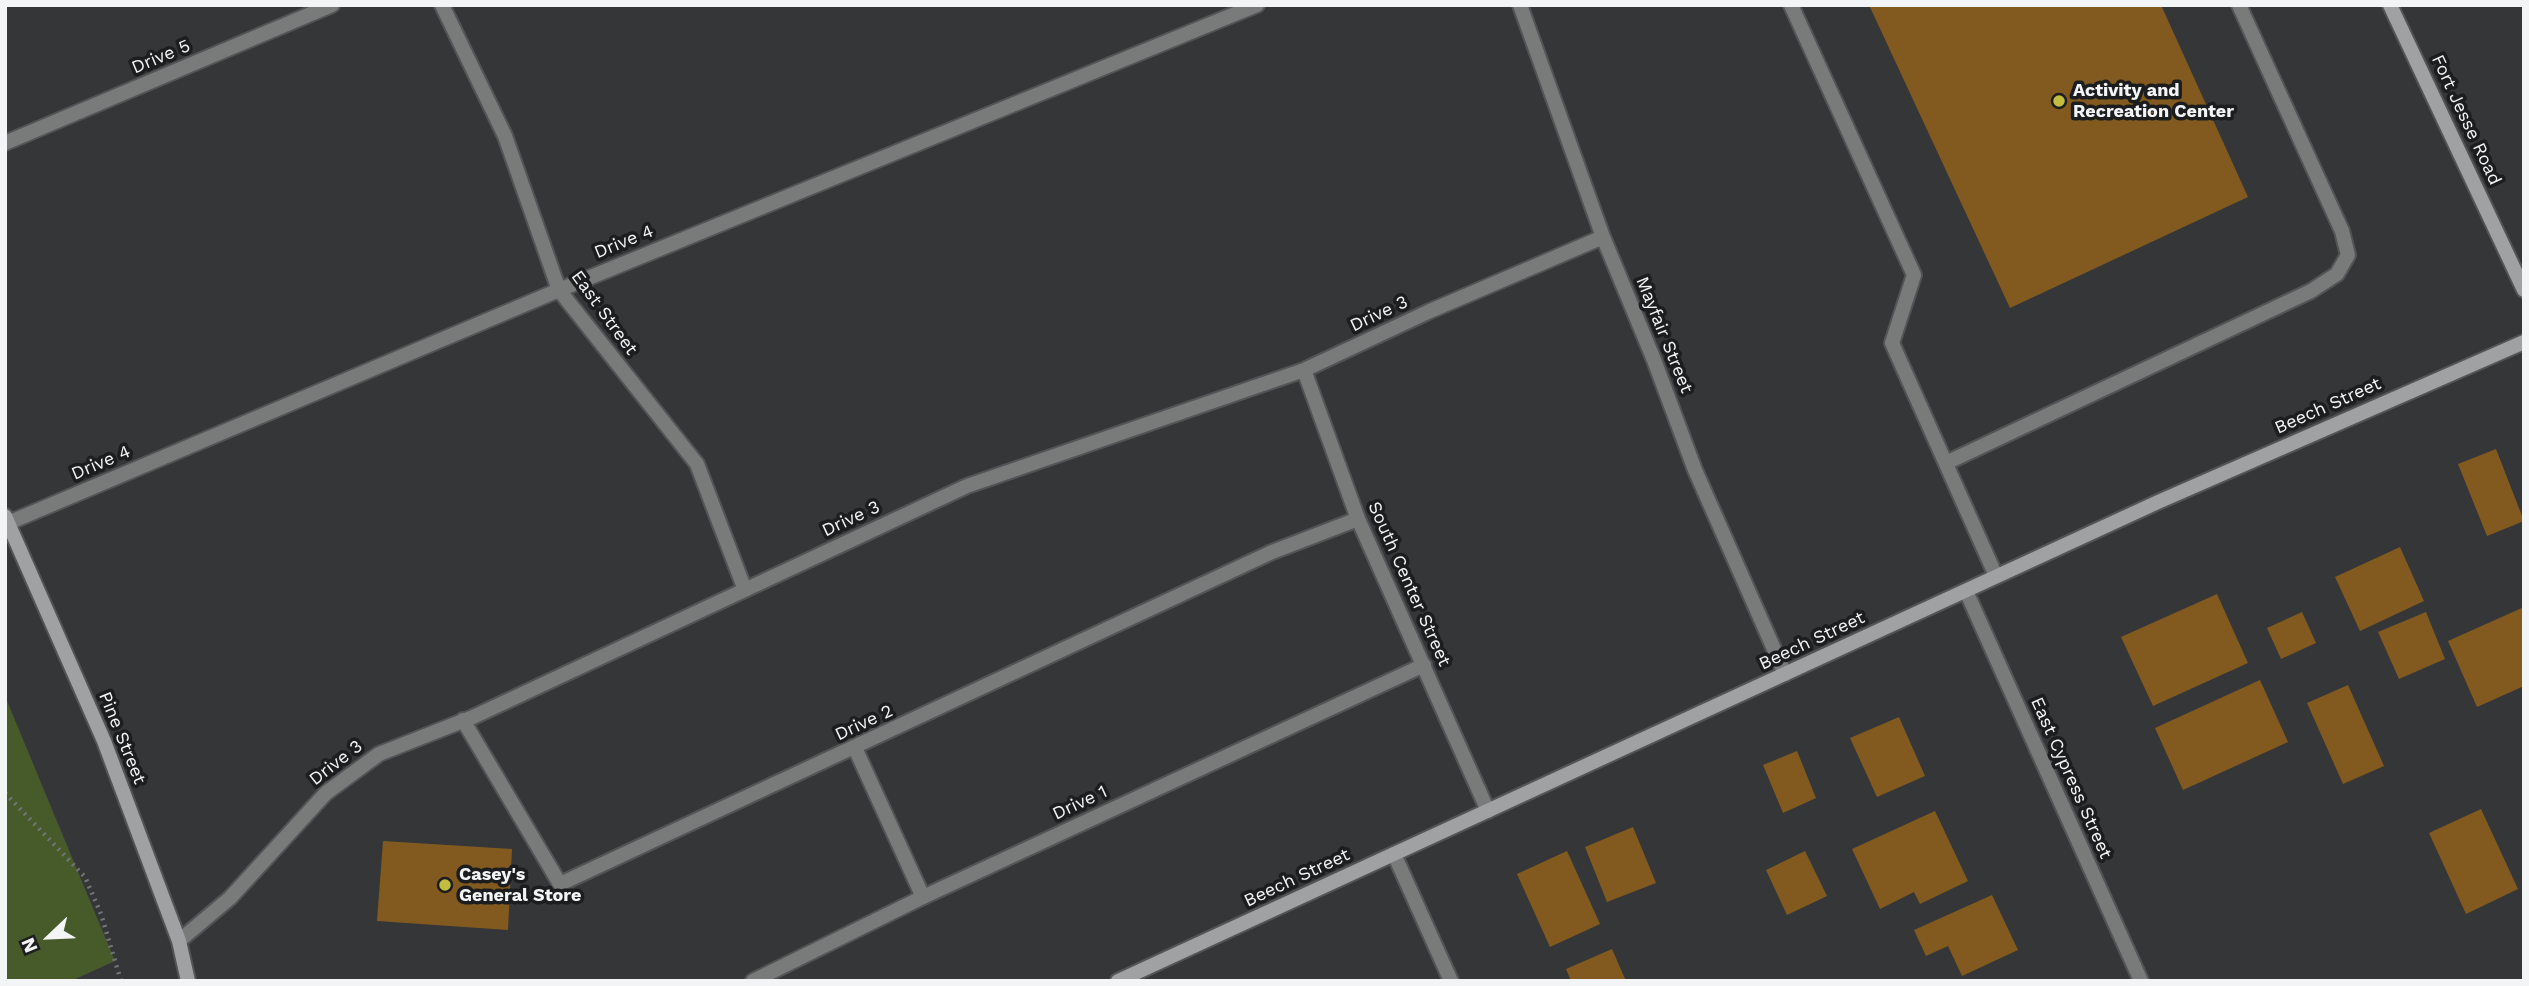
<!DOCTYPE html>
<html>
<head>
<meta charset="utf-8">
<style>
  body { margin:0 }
  #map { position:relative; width:2529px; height:986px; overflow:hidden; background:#343638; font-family:"Work Sans",sans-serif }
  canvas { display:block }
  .frame { position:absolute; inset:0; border:7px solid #f3f4f5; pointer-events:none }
  .north { position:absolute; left:14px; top:902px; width:70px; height:70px; -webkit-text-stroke:5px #1c1d1e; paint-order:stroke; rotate:247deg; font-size:19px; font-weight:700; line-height:28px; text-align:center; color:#f3f4f5 }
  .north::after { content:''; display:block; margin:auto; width:24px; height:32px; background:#f3f4f5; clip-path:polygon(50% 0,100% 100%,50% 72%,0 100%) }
</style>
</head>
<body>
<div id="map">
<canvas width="2529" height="986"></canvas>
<div class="frame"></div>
<div class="north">N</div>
</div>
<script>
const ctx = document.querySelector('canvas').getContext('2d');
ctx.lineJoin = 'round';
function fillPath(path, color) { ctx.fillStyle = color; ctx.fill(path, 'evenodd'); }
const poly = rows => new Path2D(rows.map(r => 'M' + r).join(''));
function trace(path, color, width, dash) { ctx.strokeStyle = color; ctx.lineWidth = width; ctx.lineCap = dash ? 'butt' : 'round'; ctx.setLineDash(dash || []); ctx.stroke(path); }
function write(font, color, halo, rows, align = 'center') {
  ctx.font = font + ' "Work Sans",sans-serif'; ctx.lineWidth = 7; ctx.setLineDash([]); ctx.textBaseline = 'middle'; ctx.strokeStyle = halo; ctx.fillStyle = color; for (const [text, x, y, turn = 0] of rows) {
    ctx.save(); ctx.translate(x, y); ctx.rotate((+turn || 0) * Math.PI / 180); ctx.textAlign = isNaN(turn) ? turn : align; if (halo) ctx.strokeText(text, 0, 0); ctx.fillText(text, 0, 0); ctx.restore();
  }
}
fillPath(poly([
  [5,696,115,961,71,981,5,981]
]), '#465a2a');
fillPath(poly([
  [1869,5,2161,5,2248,197,2010,308],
  [2496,449,2524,521,2487,536,2458,464],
  [2400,547,2424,601,2360,631,2335,577],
  [2217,594,2248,663,2153,706,2121,637],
  [2524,607,2524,686,2477,707,2448,641],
  [2302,612,2316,643,2281,659,2267,628],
  [2426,612,2445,659,2399,679,2378,632],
  [2260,680,2288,742,2183,790,2155,728],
  [2348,685,2384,766,2343,784,2307,703],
  [1899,717,1925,776,1877,797,1850,738],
  [1797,751,1816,798,1783,813,1763,765],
  [2481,809,2518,889,2466,914,2429,833],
  [1935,811,1968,881,1920,904,1914,892,1880,909,1852,849],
  [1633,827,1656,883,1607,902,1585,847],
  [383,841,512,849,508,930,377,921],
  [1567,851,1600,924,1550,947,1517,874],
  [1805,851,1827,896,1787,915,1766,870],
  [1992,895,2018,950,1962,976,1948,946,1926,956,1914,930],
  [1612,949,1626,981,1571,981,1566,969]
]), '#825a1f');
const lane = poly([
  [1791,5,1914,275,1892,343,1996,576],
  [1946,463,2311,291,2337,274,2348,255,2342,231,2239,5],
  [855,748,923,897]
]);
const street = poly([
  [442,5,505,136,559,290,697,464,745,590],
  [1520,5,1603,237,1654,360,1695,470,1785,674],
  [5,143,332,5],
  [1304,370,1358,519,1488,811],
  [8,523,559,290,1257,5],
  [1966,591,2141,981],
  [463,720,560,884,1272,552,1358,519],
  [1394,854,1451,981],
  [179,941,230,898,326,793,379,754,473,717,967,486,1304,370,1430,311,1603,237],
  [753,981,923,897,1424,665]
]);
const secondary = poly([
  [2390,5,2524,290],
  [5,516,104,741,179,941,188,981],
  [1118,981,2158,502,2524,342]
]);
trace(lane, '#535456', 18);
trace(street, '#535456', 18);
trace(secondary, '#535456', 18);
trace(poly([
  [5,793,85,877,101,914,121,981]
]), '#737577', 4.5, [2, 5]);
trace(lane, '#797b7b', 14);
trace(street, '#797b7b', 14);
trace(secondary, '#9fa1a2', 14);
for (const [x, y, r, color] of [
  [2059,101,7,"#c2bd3f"],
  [445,885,7,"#c2bd3f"]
]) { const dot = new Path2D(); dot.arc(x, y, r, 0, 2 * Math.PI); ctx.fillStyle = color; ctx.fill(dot); trace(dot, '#1c1d1e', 2.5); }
write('18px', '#f3f4f5', '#1c1d1e', [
  ["Drive 5",161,57,-23],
  ["Fort Jesse Road",2466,120,65],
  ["Drive 4",624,242,-22],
  ["East Street",604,313,54],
  ["Drive 3",1379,314,-25],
  ["Mayfair Street",1664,335,68],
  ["Beech Street",2328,406,-24],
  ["Drive 4",101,463,-23],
  ["Drive 3",851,519,-25],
  ["South Center Street",1409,584,66],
  ["Beech Street",1812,641,-25],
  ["Drive 2",864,723,-25],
  ["Pine Street",122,738,68],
  ["Drive 3",336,763,-38],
  ["East Cypress Street",2071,778,66],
  ["Drive 1",1080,803,-25],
  ["Beech Street",1297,878,-25]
]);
write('bold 18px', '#f3f4f5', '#1c1d1e', [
  ["Activity and",2073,91],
  ["Recreation Center",2073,112],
  ["Casey's",459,875],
  ["General Store",459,896]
], 'left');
</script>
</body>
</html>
